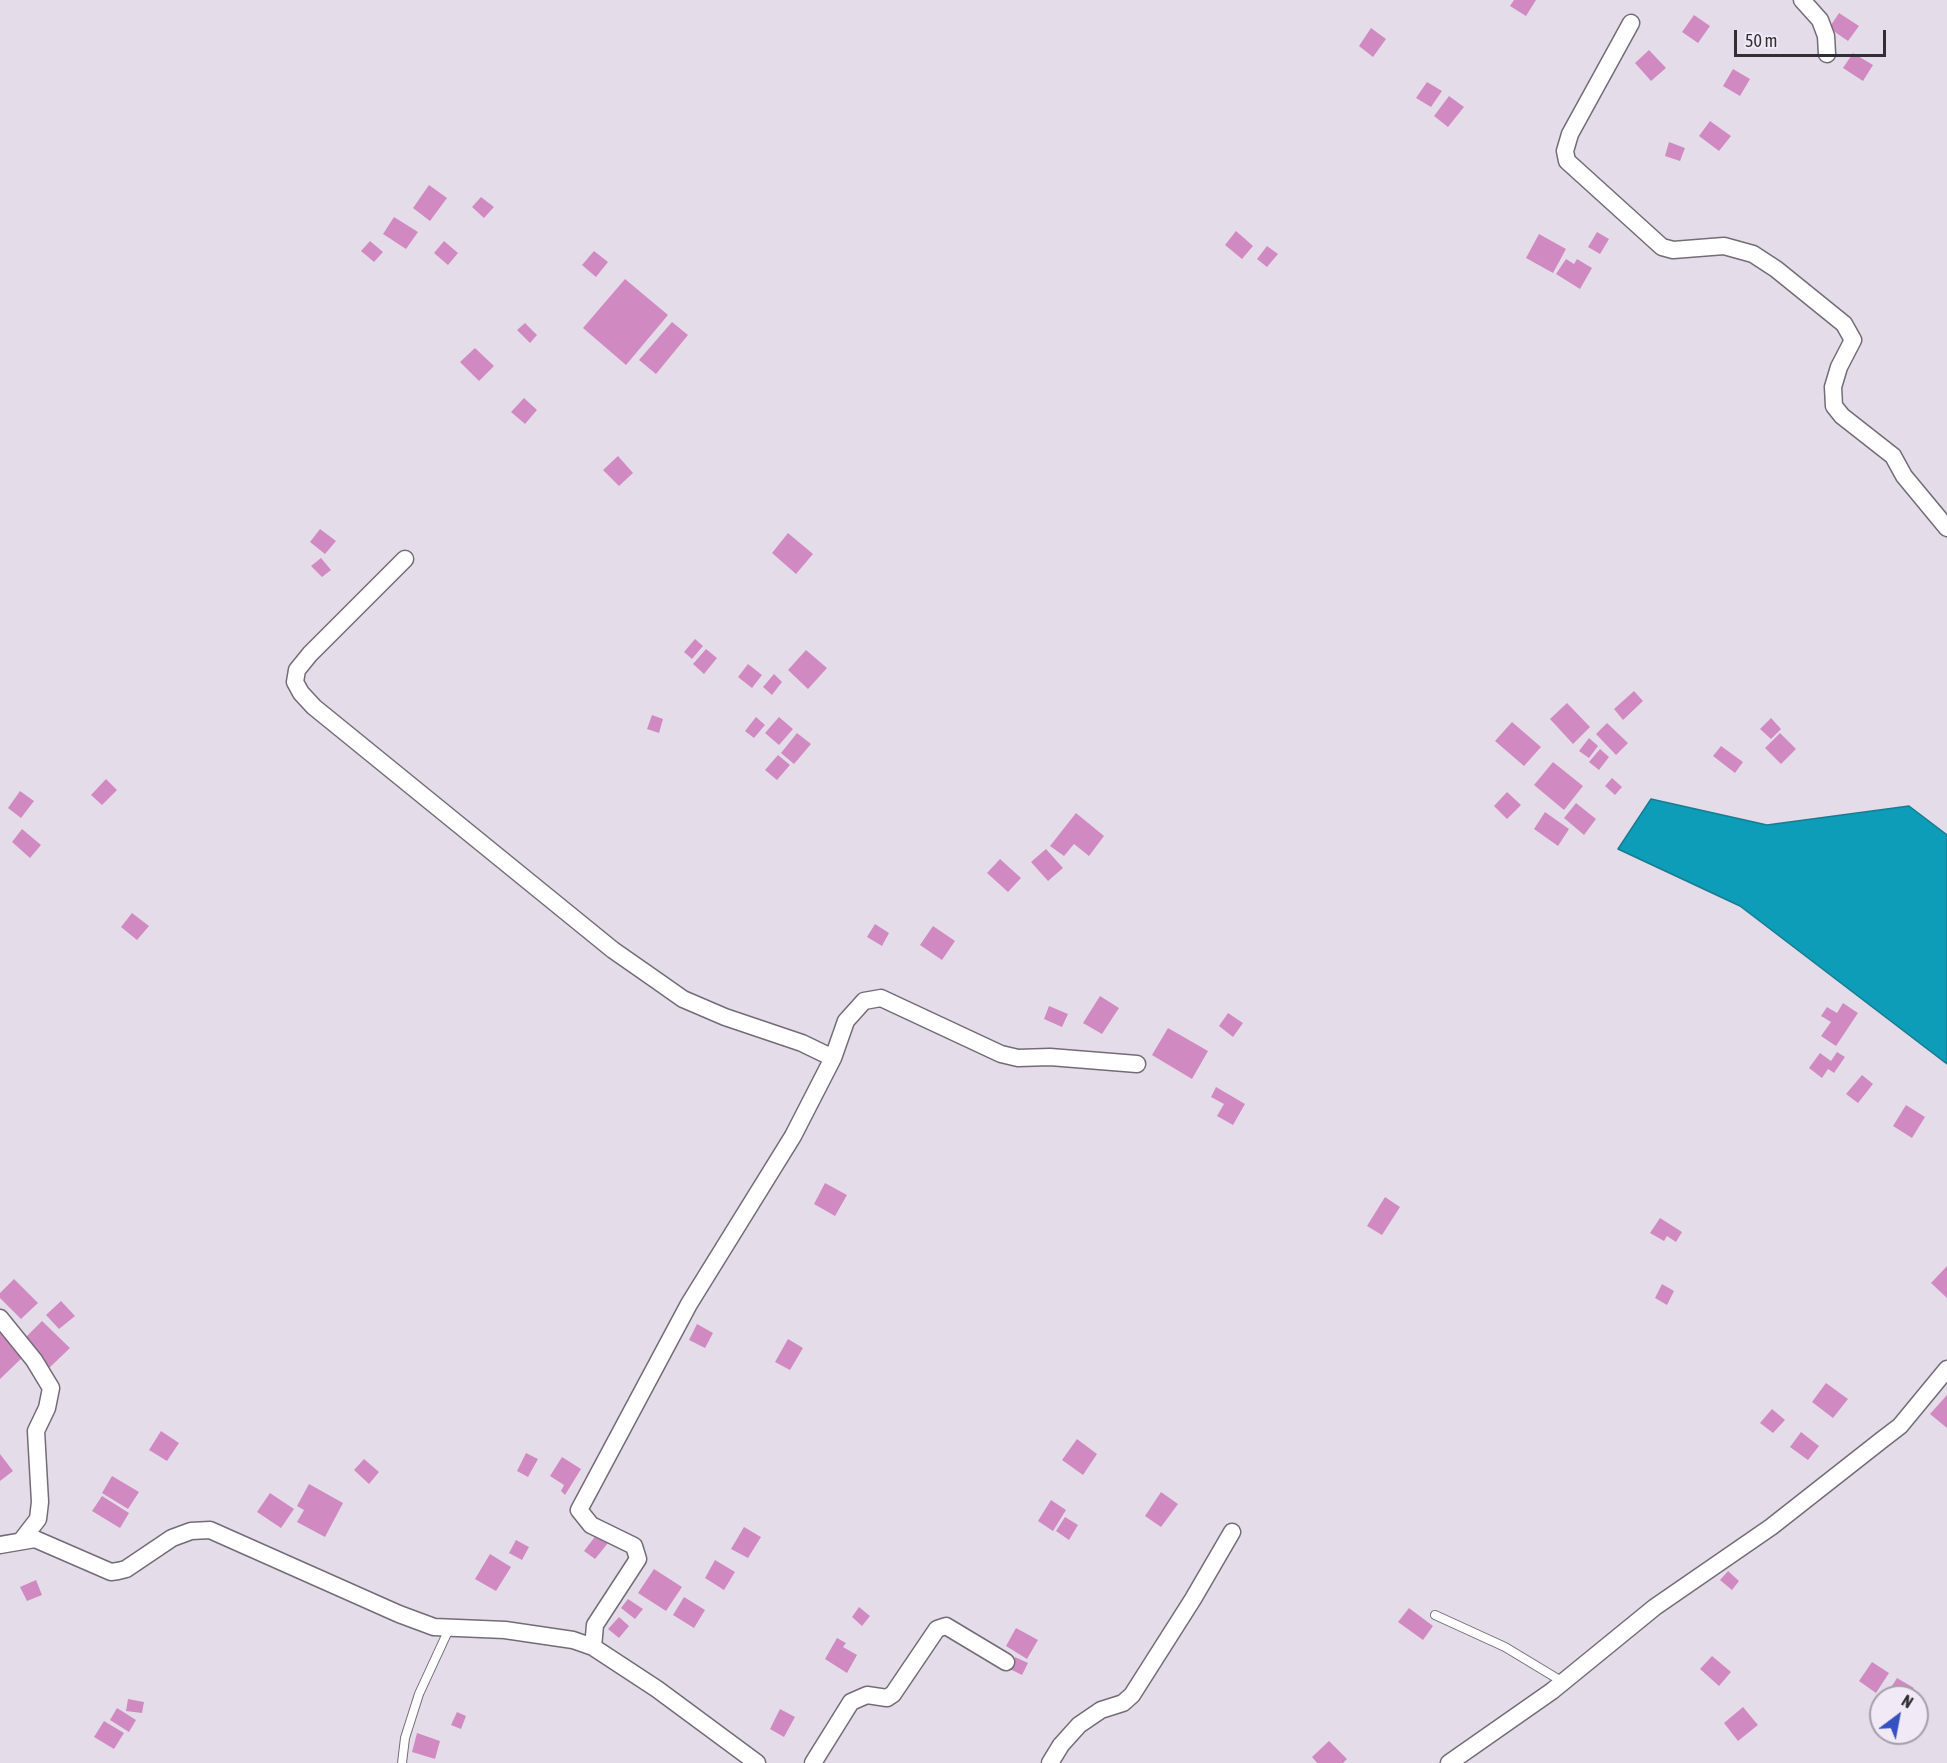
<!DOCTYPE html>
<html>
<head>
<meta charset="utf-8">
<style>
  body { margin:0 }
  #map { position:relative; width:1947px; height:1763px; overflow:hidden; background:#e4dde9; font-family:"Asap Condensed",sans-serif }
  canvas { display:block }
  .north { position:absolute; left:1869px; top:1685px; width:60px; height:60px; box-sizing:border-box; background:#f1eaf6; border:2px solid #a59fa8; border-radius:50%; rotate:32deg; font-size:16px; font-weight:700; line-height:24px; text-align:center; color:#322f34 }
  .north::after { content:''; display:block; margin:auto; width:21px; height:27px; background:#3650c1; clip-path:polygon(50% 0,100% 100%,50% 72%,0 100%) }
  .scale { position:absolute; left:1734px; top:30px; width:152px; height:27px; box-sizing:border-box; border:3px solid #322f34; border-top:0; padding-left:8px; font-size:18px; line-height:21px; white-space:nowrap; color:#322f34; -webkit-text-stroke:4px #f1eaf6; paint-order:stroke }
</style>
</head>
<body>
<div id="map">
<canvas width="1947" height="1763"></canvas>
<div class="north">N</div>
<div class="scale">50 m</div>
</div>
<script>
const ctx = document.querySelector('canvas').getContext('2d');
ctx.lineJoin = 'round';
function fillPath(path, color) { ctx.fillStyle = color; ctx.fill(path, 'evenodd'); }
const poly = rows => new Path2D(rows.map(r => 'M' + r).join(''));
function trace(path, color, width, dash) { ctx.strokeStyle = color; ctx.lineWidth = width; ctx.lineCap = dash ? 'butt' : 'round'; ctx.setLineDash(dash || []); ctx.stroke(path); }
const water = poly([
  [1651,799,1767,825,1909,806,1947,835,1947,1064,1740,906,1618,849,1651,799]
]);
fillPath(water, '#0d9db9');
trace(water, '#187c91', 1.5);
fillPath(poly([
  [1514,0,1536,0,1526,16,1510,6],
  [1839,13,1859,26,1848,41,1829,28],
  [1694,15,1710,26,1698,43,1682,32],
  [1371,28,1386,39,1373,57,1359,46],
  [1649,50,1666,68,1651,81,1635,63],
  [1853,53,1873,65,1863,81,1843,68],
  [1733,69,1750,79,1740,96,1723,86],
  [1427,82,1442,91,1431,107,1416,98],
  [1449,96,1464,107,1448,127,1434,116],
  [1710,121,1731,136,1719,151,1699,136],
  [1669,142,1685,148,1680,161,1665,156],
  [429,185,447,198,430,221,413,208],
  [481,197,494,207,484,218,472,207],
  [394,217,418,232,406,249,383,234],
  [1236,231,1253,246,1242,259,1225,245],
  [1597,232,1609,239,1600,254,1588,247],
  [1539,234,1566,249,1553,273,1526,258],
  [370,241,383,252,374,262,361,251],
  [444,241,458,253,448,265,434,253],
  [1267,246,1278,254,1267,267,1257,259],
  [594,251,608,262,596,277,582,265],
  [1566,259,1574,264,1577,259,1592,268,1580,289,1556,274],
  [625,279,668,315,626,365,583,328],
  [672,322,688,335,656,374,639,360],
  [525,323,537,335,530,343,517,330],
  [475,348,494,366,479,381,460,362],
  [524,398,537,410,525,424,511,412],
  [618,456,633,473,619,486,603,470],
  [320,529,336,541,325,554,310,542],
  [788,533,813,554,796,574,772,553],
  [321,558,331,570,322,577,311,566],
  [695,639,703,646,692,659,684,652],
  [706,649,717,658,704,674,693,664],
  [806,650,827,668,808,689,788,670],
  [748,664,762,675,752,688,738,677],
  [774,674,782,682,772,695,763,687],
  [1634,691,1643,701,1623,720,1614,709],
  [1567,703,1590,727,1573,744,1550,719],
  [652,715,663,719,659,733,647,729],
  [756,717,765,725,754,738,745,731],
  [779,717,793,729,779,745,765,733],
  [1771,718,1781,729,1771,739,1760,729],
  [1512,722,1541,747,1524,766,1495,741],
  [1607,723,1628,743,1616,755,1596,734],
  [797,733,811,744,794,764,781,753],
  [1780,733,1796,749,1781,764,1765,748],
  [1589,738,1598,746,1589,758,1579,751],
  [1721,746,1743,762,1735,773,1713,756],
  [1600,749,1609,757,1599,770,1589,762],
  [778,755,790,765,777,780,765,770],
  [1553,762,1583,786,1564,810,1534,785],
  [1612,778,1622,787,1615,795,1605,786],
  [106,779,117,790,102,805,91,795],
  [20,791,34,801,21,818,8,808],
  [1507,792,1521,805,1507,819,1494,806],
  [1576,803,1596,819,1584,835,1564,818],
  [1545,812,1569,829,1558,846,1534,829],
  [1076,813,1104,836,1089,856,1074,844,1064,856,1050,846],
  [22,829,41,845,30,858,12,842],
  [1046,849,1063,868,1048,881,1031,862],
  [1000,859,1021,878,1008,892,987,873],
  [132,913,149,926,137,940,121,927],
  [875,924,889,933,882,946,867,937],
  [933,926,955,941,942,960,920,945],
  [1100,996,1119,1008,1102,1034,1083,1023],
  [1843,1003,1858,1013,1836,1046,1821,1036,1831,1022,1821,1016,1827,1007,1837,1013],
  [1049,1006,1068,1014,1062,1027,1044,1019],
  [1228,1013,1243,1023,1233,1037,1219,1026],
  [1168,1028,1208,1051,1192,1079,1152,1055],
  [1837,1052,1845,1057,1834,1073,1828,1069,1822,1078,1809,1068,1820,1053,1831,1061],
  [1862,1075,1873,1084,1858,1103,1846,1094],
  [1216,1087,1245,1104,1233,1125,1217,1116,1224,1104,1211,1097],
  [1906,1105,1925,1117,1912,1138,1893,1126],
  [825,1183,847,1195,835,1216,814,1204],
  [1385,1197,1400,1207,1382,1235,1367,1226],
  [1660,1218,1682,1232,1676,1242,1667,1236,1664,1241,1650,1233],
  [1947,1266,1947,1298,1931,1283],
  [14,1279,38,1303,21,1319,0,1298,0,1293],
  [1662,1284,1674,1291,1667,1305,1655,1298],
  [61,1301,75,1316,59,1329,46,1315],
  [42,1321,70,1348,47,1370,20,1343],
  [697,1324,713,1333,705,1348,689,1340],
  [0,1329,25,1355,0,1379],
  [788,1339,803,1348,790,1370,775,1362],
  [1826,1383,1848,1399,1833,1418,1812,1402],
  [1947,1395,1947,1428,1930,1414],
  [1772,1409,1785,1420,1773,1433,1760,1423],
  [161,1431,179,1443,167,1461,149,1450],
  [1801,1432,1819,1446,1808,1460,1790,1447],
  [1077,1439,1097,1454,1083,1475,1062,1460],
  [526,1453,538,1459,528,1477,517,1471],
  [0,1454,13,1471,0,1481],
  [562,1457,581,1469,565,1495,561,1491,564,1485,550,1476],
  [364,1459,379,1472,369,1484,354,1470],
  [112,1476,139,1492,128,1509,102,1493],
  [309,1484,343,1503,325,1537,297,1522,304,1510,297,1506],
  [1161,1492,1178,1504,1161,1527,1145,1516],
  [270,1493,294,1509,281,1528,257,1512],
  [102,1496,129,1513,120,1528,92,1511],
  [1051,1500,1066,1510,1053,1531,1038,1521],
  [1065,1517,1078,1525,1069,1540,1056,1531],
  [744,1527,761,1537,748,1558,731,1549],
  [597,1534,608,1543,595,1559,584,1551],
  [516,1540,529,1547,522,1560,509,1553],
  [490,1554,511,1567,496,1591,475,1579],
  [715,1560,735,1572,724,1590,705,1578],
  [654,1569,682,1587,666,1611,638,1593],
  [1728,1571,1739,1581,1732,1590,1720,1580],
  [36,1580,42,1595,27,1601,20,1587],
  [684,1597,705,1610,694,1628,673,1615],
  [628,1599,643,1609,635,1619,621,1608],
  [859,1607,870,1616,862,1626,852,1617],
  [1409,1608,1433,1626,1423,1640,1398,1622],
  [619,1617,629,1626,619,1638,608,1629],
  [1016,1628,1038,1640,1027,1659,1006,1646],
  [837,1638,846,1643,843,1647,857,1655,847,1673,825,1659],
  [1712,1656,1731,1672,1719,1686,1700,1669],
  [1015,1657,1028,1663,1022,1675,1010,1669],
  [1872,1662,1889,1673,1876,1693,1859,1681],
  [1897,1678,1914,1688,1908,1697,1885,1697],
  [128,1699,144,1702,142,1713,126,1711],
  [1743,1707,1758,1725,1738,1741,1724,1723],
  [117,1708,136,1720,129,1732,110,1720],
  [780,1709,795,1717,784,1737,770,1729],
  [457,1712,466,1716,461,1729,451,1725],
  [104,1721,124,1733,114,1749,94,1737],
  [417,1733,440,1741,435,1759,412,1752],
  [1329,1741,1347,1759,1343,1763,1317,1763,1312,1757]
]), '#d18ac1');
const service = poly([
  [1435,1615,1505,1647,1563,1682],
  [402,1763,405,1738,419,1694,449,1629]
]);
const minor = poly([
  [1802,0,1820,20,1826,36,1827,54],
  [1631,23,1570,134,1565,151,1567,161,1662,247,1673,250,1724,246,1753,254,1776,269,1844,324,1853,340,1839,367,1833,387,1834,406,1842,416,1893,456,1904,476,1947,528],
  [405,559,310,654,297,670,295,682,301,693,314,707,613,950,656,980,683,999,725,1017,802,1043,833,1058],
  [0,1318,34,1360,51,1388,47,1408,36,1431,40,1502,38,1519,21,1541],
  [0,1545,35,1539,111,1572,118,1571,126,1569,172,1538,191,1531,210,1530,399,1614,434,1627,505,1630,573,1640,593,1647,657,1689,757,1763],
  [593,1647,595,1625,638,1559,634,1546,591,1525,579,1510,689,1304,793,1136,833,1058,846,1021,864,1001,881,998,1001,1054,1018,1058,1050,1057,1137,1064],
  [813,1763,851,1702,867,1695,887,1698,893,1694,937,1629,946,1626,1006,1662],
  [1050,1763,1061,1745,1079,1725,1101,1710,1123,1703,1132,1695,1193,1599,1232,1532],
  [1449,1763,1552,1691,1655,1607,1771,1527,1883,1439,1900,1426,1947,1369]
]);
trace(service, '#736c77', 10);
trace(minor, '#736c77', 19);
trace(service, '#fff', 8);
trace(minor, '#fff', 16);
</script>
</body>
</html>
